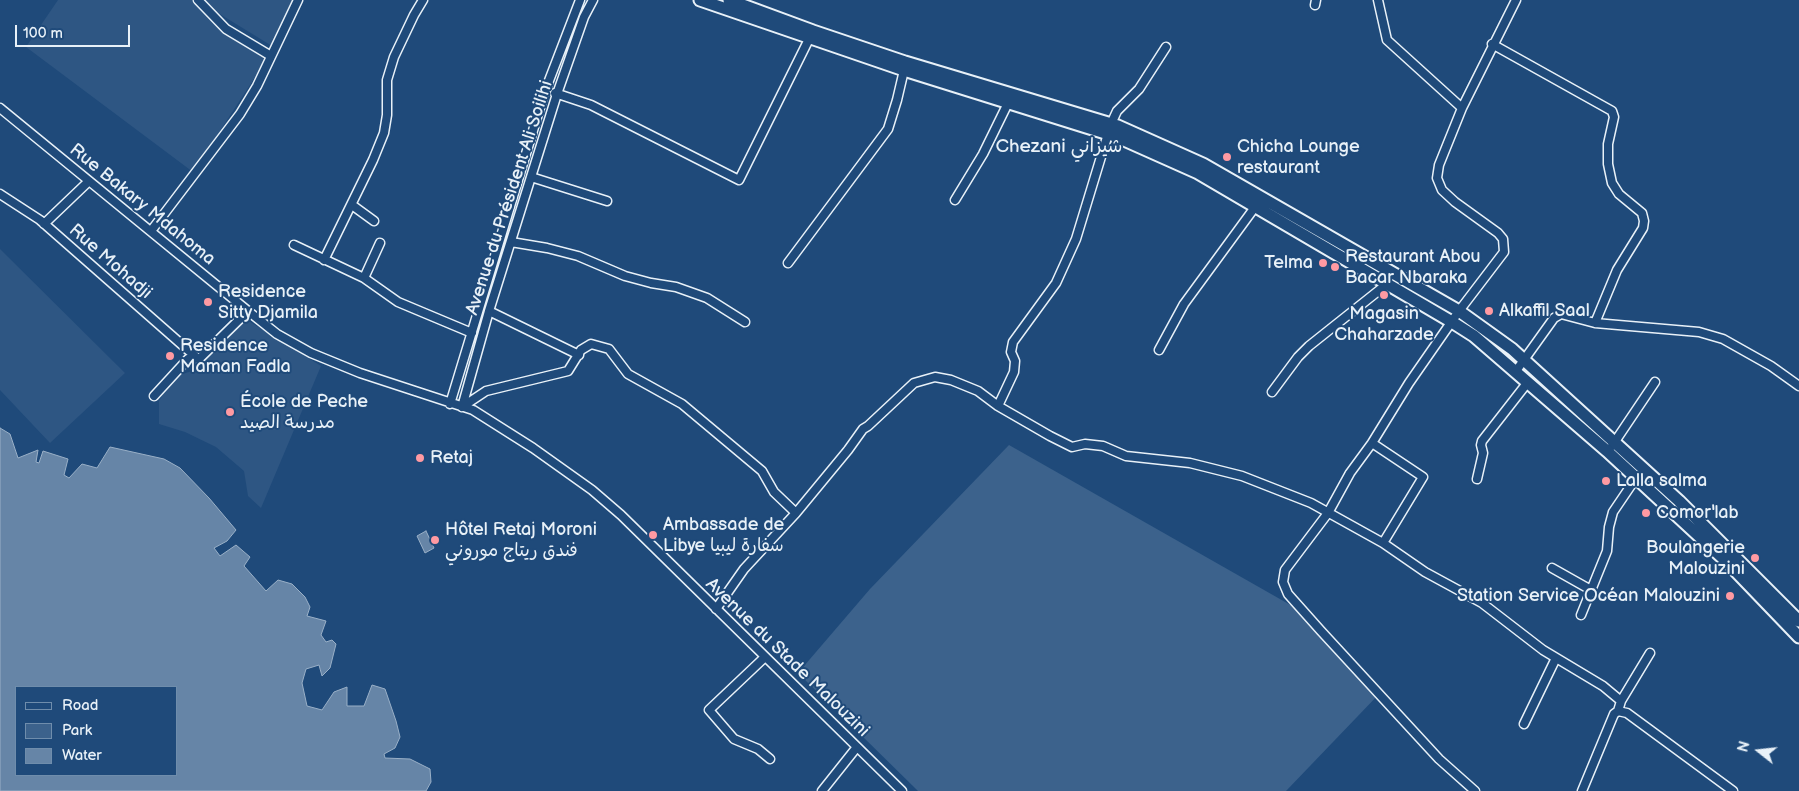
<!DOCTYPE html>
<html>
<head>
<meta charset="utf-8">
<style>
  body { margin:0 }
  #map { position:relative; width:1799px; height:791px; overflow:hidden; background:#1f4a7a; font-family:"Balsamiq Sans",sans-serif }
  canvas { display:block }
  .legend { position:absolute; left:15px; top:686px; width:162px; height:90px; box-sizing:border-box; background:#1f4a7a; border:1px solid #6f8dac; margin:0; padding:6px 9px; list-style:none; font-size:15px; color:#e8f1f8 }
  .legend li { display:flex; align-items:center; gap:10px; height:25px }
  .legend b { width:25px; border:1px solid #6f8dac }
  .north { position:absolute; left:1734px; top:726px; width:50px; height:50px; -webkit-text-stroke:4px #1f4a7a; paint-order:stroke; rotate:286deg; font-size:14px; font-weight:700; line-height:20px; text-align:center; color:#e8f1f8 }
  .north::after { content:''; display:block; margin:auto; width:18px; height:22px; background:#e8f1f8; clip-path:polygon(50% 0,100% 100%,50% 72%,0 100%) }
  .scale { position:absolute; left:15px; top:25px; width:115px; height:22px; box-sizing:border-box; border:2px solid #e8f1f8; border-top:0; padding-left:6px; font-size:15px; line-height:18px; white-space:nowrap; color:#e8f1f8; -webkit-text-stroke:4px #1f4a7a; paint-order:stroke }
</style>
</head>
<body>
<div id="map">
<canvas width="1799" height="791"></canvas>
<ul class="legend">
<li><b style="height:6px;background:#1f4a7a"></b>Road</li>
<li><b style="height:14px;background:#3c628c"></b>Park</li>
<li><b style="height:14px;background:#6685a7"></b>Water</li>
</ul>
<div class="north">N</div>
<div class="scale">100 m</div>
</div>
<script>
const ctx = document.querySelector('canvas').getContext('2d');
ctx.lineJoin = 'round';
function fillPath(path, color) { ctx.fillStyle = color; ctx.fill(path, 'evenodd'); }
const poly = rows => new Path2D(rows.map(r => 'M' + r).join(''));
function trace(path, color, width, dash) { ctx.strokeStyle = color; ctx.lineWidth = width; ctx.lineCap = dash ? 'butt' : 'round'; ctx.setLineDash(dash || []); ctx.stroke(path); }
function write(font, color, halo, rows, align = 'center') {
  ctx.font = font + ' "Balsamiq Sans","Playpen Sans Arabic",sans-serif'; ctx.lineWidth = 4; ctx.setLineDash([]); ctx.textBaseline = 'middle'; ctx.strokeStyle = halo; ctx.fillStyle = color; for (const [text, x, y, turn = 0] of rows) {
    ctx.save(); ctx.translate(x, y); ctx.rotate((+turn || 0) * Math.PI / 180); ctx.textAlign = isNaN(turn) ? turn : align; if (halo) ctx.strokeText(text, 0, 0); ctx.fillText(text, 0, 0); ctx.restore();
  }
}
fillPath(poly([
  [58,0,194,0,223,31,267,59,193,172,26,47],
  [205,0,294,0,272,46,210,8],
  [0,249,125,373,50,443,0,390],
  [247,320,321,366,261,508,248,496,244,471,216,447,185,432,159,424,159,401,173,377,192,371]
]), '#2e5683');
fillPath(poly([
  [1009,445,1301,611,1380,693,1286,791,918,791,798,673,870,589]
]), '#3c628c');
const water = poly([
  [0,428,10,434,18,458,38,450,36,462,39,463,43,451,68,459,64,475,69,478,82,464,97,468,110,447,164,459,180,468,209,498,236,530,227,541,214,548,220,556,236,545,250,557,244,566,266,591,278,580,292,584,305,597,310,607,307,616,326,621,321,635,326,642,332,640,336,644,330,668,322,676,319,665,306,669,302,683,307,706,322,710,334,692,347,687,347,706,364,706,372,685,385,689,396,721,400,737,395,748,384,754,385,758,410,759,430,769,431,782,426,791,0,791,0,428],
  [16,687,176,687,176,775,16,775,16,687],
  [426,531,434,548,425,553,417,536,426,531]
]);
fillPath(water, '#6685a7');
trace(water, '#9ab0c7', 1);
const street = poly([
  [198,0,226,29,271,56],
  [1378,0,1387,40,1462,108],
  [1315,5,1316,0],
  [1492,44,1612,111,1614,117,1608,144,1608,164,1612,183,1619,194,1642,213,1644,221,1643,228,1617,270,1595,323],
  [555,93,591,105,739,180,811,35],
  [0,108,248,311,277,334,311,353,360,373,473,410,533,448,592,490,621,515,902,791],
  [531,177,607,201],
  [0,194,40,220,196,357],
  [955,200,983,154,1010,99],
  [352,205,374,221],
  [44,224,89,181],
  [151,231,240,114,257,86,298,0],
  [511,242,547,248,578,256,625,276,651,283,676,287,707,298,745,322],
  [294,245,364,278,398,302,472,333],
  [324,260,373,160,384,133,387,115,387,80,394,57,414,15,423,0],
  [788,263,888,129,897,100,905,66],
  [364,278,380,243],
  [489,311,579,355],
  [1159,350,1184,304,1258,203],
  [1516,371,1554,318,1561,314,1595,323,1699,332,1723,339,1771,366,1799,386],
  [1272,392,1298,357,1309,346,1387,284],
  [154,396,188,359,192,358,199,359,248,311],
  [450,404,545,91,580,0],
  [998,406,1014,372,1015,361,1011,352,1013,342,1056,283,1076,239,1111,124,1117,111,1139,89,1166,47],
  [462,407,489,311,557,94,584,17,593,0],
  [462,407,486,391,568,371,581,350,591,344,609,349,628,374,682,404,762,471,774,492,796,513],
  [1372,443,1423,477,1383,543],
  [1612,446,1655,382],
  [1477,479,1483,453,1481,445,1482,441,1528,382],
  [1552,568,1591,590],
  [716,609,744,569,796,513,848,450,863,429,868,426,914,383,935,377,951,380,978,391,998,406,1050,436,1072,447,1085,444,1103,446,1126,456,1190,463,1242,476,1311,503,1383,543,1425,572,1482,603,1543,650,1603,686,1621,701,1618,711,1614,714,1582,791],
  [1581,615,1607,551,1609,527,1613,512,1636,478],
  [765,657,709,710,734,739,758,749,770,759],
  [1621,701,1650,653],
  [1618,711,1627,713,1733,791],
  [1524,724,1556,658],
  [822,791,857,747],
  [1475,791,1439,759,1321,631,1288,594,1283,582,1285,570,1328,513,1350,473,1372,443,1409,383,1459,311,1504,252,1503,239,1498,233,1455,202,1442,190,1437,178,1439,165,1462,108,1516,0]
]);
const secondary = poly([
  [700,0,904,70,1115,136,1198,173,1452,322,1474,336,1607,451,1726,561,1799,637],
  [729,0,813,31,905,62,1118,126,1203,164,1459,311,1512,349,1524,360,1679,501,1799,621]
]);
trace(street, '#e8f1f8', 11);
trace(secondary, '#e8f1f8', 15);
trace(street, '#1f4a7a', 8);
trace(secondary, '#1f4a7a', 11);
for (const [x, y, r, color] of [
  [1227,157,5,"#ff9aa2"],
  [1323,263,5,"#ff9aa2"],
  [1335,267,5,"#ff9aa2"],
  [1384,295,5,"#ff9aa2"],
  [208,302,5,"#ff9aa2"],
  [1489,311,5,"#ff9aa2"],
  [170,356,5,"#ff9aa2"],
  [230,412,5,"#ff9aa2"],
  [420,458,5,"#ff9aa2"],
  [1606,481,5,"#ff9aa2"],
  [1646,513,5,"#ff9aa2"],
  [653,535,5,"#ff9aa2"],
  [435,540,5,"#ff9aa2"],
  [1755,558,5,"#ff9aa2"],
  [1730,596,5,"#ff9aa2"]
]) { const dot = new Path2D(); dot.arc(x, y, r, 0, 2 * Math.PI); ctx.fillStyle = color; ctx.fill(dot); trace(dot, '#1f4a7a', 2); }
write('18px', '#e8f1f8', '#1f4a7a', [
  ["Chicha Lounge",1237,147],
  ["restaurant",1237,168],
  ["Restaurant Abou",1345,257],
  ["Bacar Nbaraka",1345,278],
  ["Telma",1313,263,"right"],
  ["Residence",218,292],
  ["Sitty Djamila",218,313],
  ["Alkaffil Saal",1499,311],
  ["Magasin",1384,314,"center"],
  ["Chaharzade",1384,335,"center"],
  ["Residence",180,346],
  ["Maman Fadla",180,367],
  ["École de Peche",240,402],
  ["مدرسة الصيد",240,423],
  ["Retaj",430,458],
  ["Lalla salma",1616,481],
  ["Comor'lab",1656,513],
  ["Ambassade de",663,525],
  ["Libye سفارة ليبيا",663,546],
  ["Hôtel Retaj Moroni",445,530],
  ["فندق ريتاج موروني",445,551],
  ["Boulangerie",1745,548,"right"],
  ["Malouzini",1745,569,"right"],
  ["Station Service Océan Malouzini",1720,596,"right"]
], 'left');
write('18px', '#e8f1f8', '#1f4a7a', [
  ["Avenue du Président Ali Soilihi",510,198,-72],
  ["Rue Bakary Mdahoma",142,205,39],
  ["Rue Mohadji",110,262,41],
  ["Avenue du Stade Malouzini",787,658,44]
]);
write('19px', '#e8f1f8', '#1f4a7a', [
  ["Chezani شيزاني",1059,147]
]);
</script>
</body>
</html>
